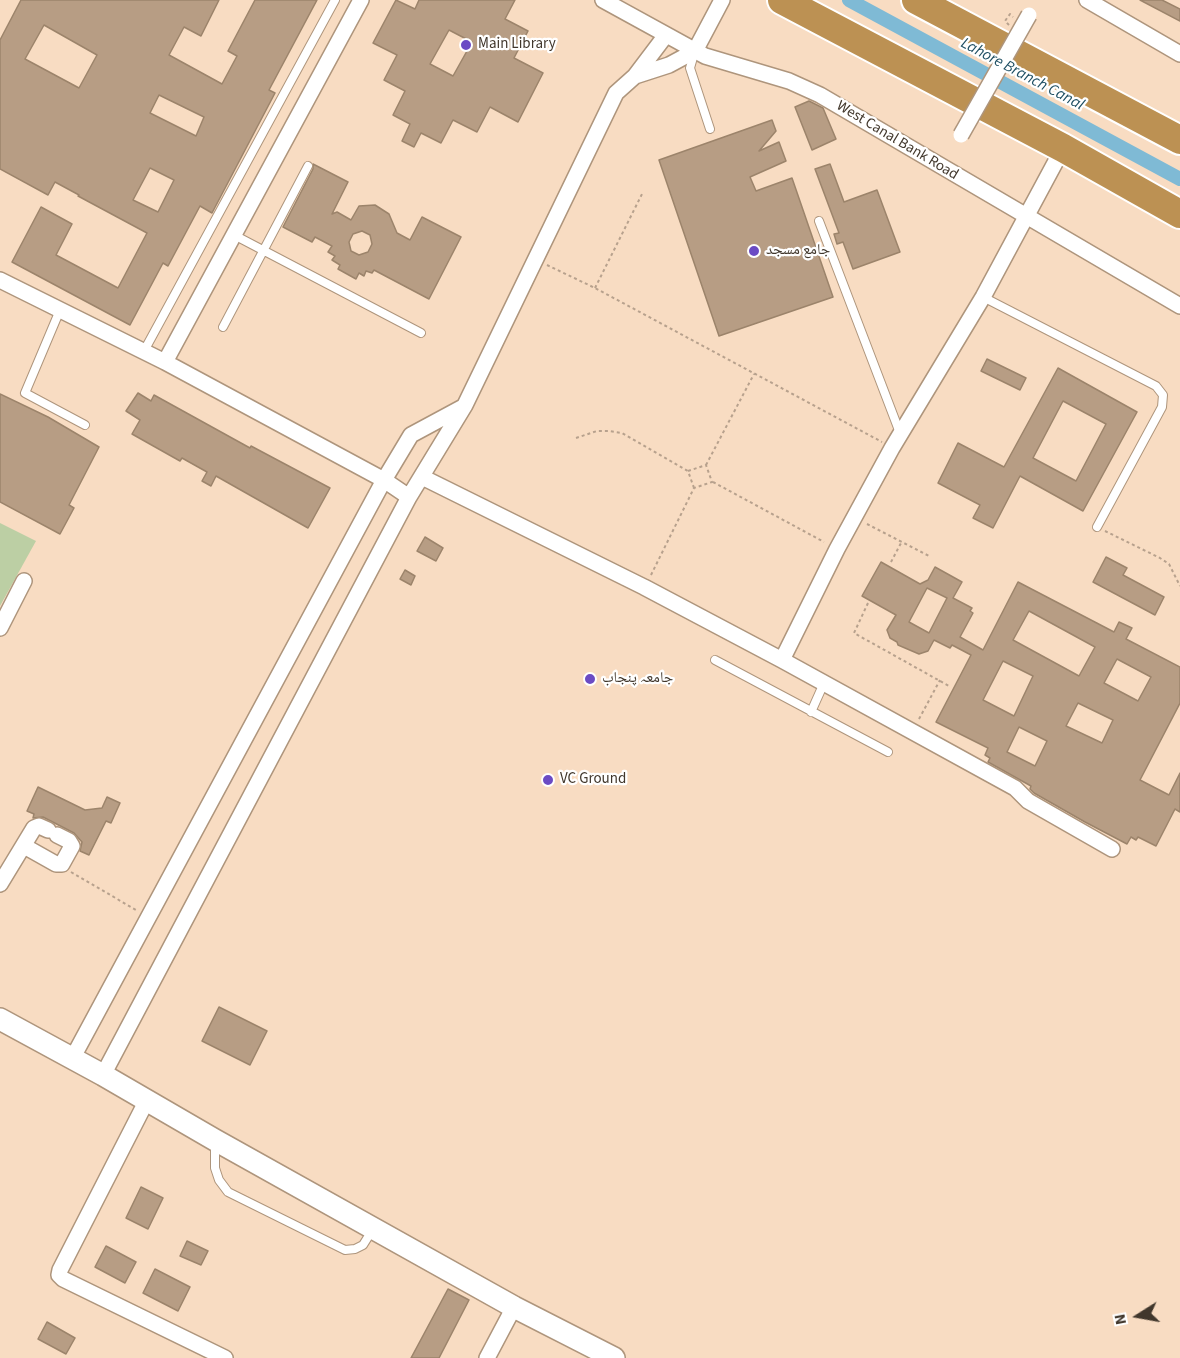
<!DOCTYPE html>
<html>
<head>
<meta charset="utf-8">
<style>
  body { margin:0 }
  #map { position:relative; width:1180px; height:1358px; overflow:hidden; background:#f8dcc2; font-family:"Source Sans 3",sans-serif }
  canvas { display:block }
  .north { position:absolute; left:1108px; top:1286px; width:60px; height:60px; -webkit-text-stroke:4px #fff; paint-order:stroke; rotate:259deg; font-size:16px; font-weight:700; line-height:24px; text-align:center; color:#41372c }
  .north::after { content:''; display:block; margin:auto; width:21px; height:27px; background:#41372c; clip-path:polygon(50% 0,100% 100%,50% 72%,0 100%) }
</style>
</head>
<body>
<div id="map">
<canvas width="1180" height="1358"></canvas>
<div class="north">N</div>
</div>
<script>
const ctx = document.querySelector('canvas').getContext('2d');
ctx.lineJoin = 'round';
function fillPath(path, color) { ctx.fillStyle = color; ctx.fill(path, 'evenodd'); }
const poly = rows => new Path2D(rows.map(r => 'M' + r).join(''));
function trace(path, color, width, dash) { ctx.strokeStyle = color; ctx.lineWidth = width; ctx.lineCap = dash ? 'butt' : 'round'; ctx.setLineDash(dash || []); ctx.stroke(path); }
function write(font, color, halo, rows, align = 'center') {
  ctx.font = font + ' "Source Sans 3","Noto Naskh Arabic",sans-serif'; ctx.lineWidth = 4.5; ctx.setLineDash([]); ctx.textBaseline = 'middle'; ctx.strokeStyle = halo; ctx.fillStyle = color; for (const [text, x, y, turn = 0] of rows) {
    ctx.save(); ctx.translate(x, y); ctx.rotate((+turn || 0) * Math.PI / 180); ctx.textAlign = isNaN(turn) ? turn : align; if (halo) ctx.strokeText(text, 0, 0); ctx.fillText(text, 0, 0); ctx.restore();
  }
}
fillPath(poly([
  [0,523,36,541,0,606]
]), '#bccfa4');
trace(poly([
  [849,0,1180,179]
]), '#7fbad5', 14);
const building = poly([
  [21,0,219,0,201,36,184,27,169,55,222,84,237,56,228,51,255,0,317,0,269,90,275,93,212,213,200,206,168,266,163,263,130,325,12,262,41,207,72,224,56,255,118,288,147,233,78,196,79,195,55,182,48,195,0,169,0,40,21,0],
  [44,25,97,55,79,88,25,59,44,25],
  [159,95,204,117,196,136,150,113,159,95],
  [150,168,174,180,158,212,133,200,150,168],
  [396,0,415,9,419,0,515,0,505,19,528,31,514,58,543,73,518,122,490,107,477,132,453,120,441,143,421,133,414,147,402,141,410,124,393,115,405,91,384,80,397,55,373,43,396,0],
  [449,30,472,42,453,76,430,64,449,30],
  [1140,0,1162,0,1180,9,1180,21,1140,0],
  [809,101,823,108,836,139,812,150,795,107,809,101],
  [772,120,776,131,759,151,779,142,786,161,750,177,756,191,792,178,833,297,719,336,659,160,772,120],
  [313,164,348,182,332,214,337,212,351,220,359,206,375,205,389,214,397,233,410,240,422,217,461,237,429,299,374,270,372,273,366,271,364,276,359,273,356,279,338,269,340,265,332,260,335,256,328,252,332,246,315,237,312,242,283,227,313,169,313,164],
  [362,231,370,235,372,244,368,252,359,255,351,251,349,242,353,234,362,231],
  [830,164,844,202,877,190,900,252,853,269,843,242,837,244,834,234,839,233,815,169,830,164],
  [987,359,1026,378,1020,390,981,371,987,359],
  [1058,368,1137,412,1083,511,1020,476,993,528,973,518,980,505,938,483,958,443,1004,467,1058,368],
  [1063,401,1106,424,1076,481,1033,458,1063,401],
  [138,393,151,401,154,395,250,448,251,446,330,488,308,528,216,476,211,486,202,481,207,472,182,458,180,461,132,434,140,420,126,411,138,393],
  [0,394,48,417,99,447,69,505,74,508,60,534,0,502,0,394],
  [425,537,443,548,436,561,417,551,425,537],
  [1106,557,1127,568,1123,575,1164,597,1155,615,1093,582,1106,557],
  [881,562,920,584,928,580,935,567,962,582,953,598,972,608,970,611,973,613,960,637,983,650,1018,582,1114,632,1119,622,1132,628,1126,639,1180,667,1180,703,1140,780,1169,795,1180,773,1180,812,1175,809,1156,846,1138,837,1136,840,1131,837,1127,844,1085,822,1034,793,1030,789,1031,786,988,762,990,758,985,755,988,748,936,722,971,655,952,645,950,648,934,640,928,651,919,654,898,645,897,642,890,638,887,630,896,615,862,596,881,562],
  [927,588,947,598,929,633,909,622,927,588],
  [1029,611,1095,647,1079,676,1013,640,1029,611],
  [1117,659,1151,677,1138,701,1104,683,1117,659],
  [1003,661,1033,676,1014,716,983,700,1003,661],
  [1078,703,1113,720,1102,743,1066,726,1078,703],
  [1019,727,1047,741,1035,766,1007,752,1019,727],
  [405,570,415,576,411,585,400,579,405,570],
  [38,787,85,810,102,808,107,797,120,803,111,823,106,821,89,855,80,851,82,842,74,833,43,817,33,818,34,814,27,811,38,787],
  [219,1007,267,1031,250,1065,202,1041,219,1007],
  [141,1187,163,1198,148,1229,126,1218,141,1187],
  [187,1241,208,1251,201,1265,180,1256,187,1241],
  [106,1246,136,1262,125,1283,95,1267,106,1246],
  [155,1269,190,1287,178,1311,143,1293,155,1269],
  [448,1289,469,1300,439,1358,411,1358,448,1289],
  [47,1322,75,1338,66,1354,38,1339,47,1322]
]);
fillPath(building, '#b79d84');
trace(building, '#9c846b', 1.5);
const lane = poly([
  [694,54,690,68,710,129],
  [819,221,900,433],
  [234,235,421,333],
  [983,297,1156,386,1163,395,1162,407,1097,527],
  [60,310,25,393,85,425],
  [223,327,308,166],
  [144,351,335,0],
  [715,660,888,752],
  [811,712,824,683],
  [215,1142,215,1168,219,1180,228,1192,345,1250,355,1249,363,1245,373,1229]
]);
const street = poly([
  [603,0,705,56,789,81,820,95,1180,306],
  [1087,0,1180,54],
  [635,76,669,65,695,51,722,0],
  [0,280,165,362,384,480,409,497],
  [165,362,361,0],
  [422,477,644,587,782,660,1015,788,1028,801,1112,849],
  [0,628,24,581],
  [782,660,837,549,892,448,983,297,1063,148],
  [24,846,56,864,62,864,72,846,69,841,57,835],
  [0,884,34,828,39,826,48,830],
  [72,1059,384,480,411,435,463,407],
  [103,1075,409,497,465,405,616,93,635,76,666,35],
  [147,1100,60,1270,59,1275,63,1279,225,1358],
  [487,1358,514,1307]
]);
const secondary = poly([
  [0,1019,103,1075,215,1140,514,1307,614,1358]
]);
const highway = poly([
  [782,0,1063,148,1180,214],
  [916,0,1180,140]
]);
trace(lane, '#ae957c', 10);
trace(street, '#ae957c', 18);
trace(secondary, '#ae957c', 24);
trace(highway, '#fff', 32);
trace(poly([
  [1009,25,1005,21,1010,14,1013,17],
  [547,265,595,288,882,442],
  [595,288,642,194],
  [576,438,597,431,609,431,622,433,688,471],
  [706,465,754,374],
  [713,482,824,542],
  [867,524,931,557],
  [1105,531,1160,558,1169,564,1180,586],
  [891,562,901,543],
  [651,575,694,488,712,482,706,465,688,471,694,488],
  [868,603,854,633,949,686],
  [919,719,940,680],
  [71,872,136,910]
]), '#b7a18d', 2, [3, 3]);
trace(lane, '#fff', 8);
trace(street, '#fff', 15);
trace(secondary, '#fff', 21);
trace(highway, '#bc9153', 28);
const streetBridge = poly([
  [961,135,1029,15]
]);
trace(streetBridge, '#ae957c', 18, []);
trace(streetBridge, '#fff', 15);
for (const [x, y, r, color] of [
  [466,45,6,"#6b4bc4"],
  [754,251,6,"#6b4bc4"],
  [590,679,6,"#6b4bc4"],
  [548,780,6,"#6b4bc4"]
]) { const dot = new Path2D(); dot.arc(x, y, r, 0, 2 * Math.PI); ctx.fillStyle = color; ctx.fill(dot); trace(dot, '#fff', 2); }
write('15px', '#41372c', '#fff', [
  ["Main Library",478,45],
  ["جامع مسجد",766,251],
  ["جامعہ پنجاب",602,679],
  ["VC Ground",560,780]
], 'left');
write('15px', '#41372c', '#fff', [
  ["West Canal Bank Road",897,141,31]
]);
write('italic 16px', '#1f4f63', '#fff', [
  ["Lahore Branch Canal",1022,75,28]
]);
</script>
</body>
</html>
